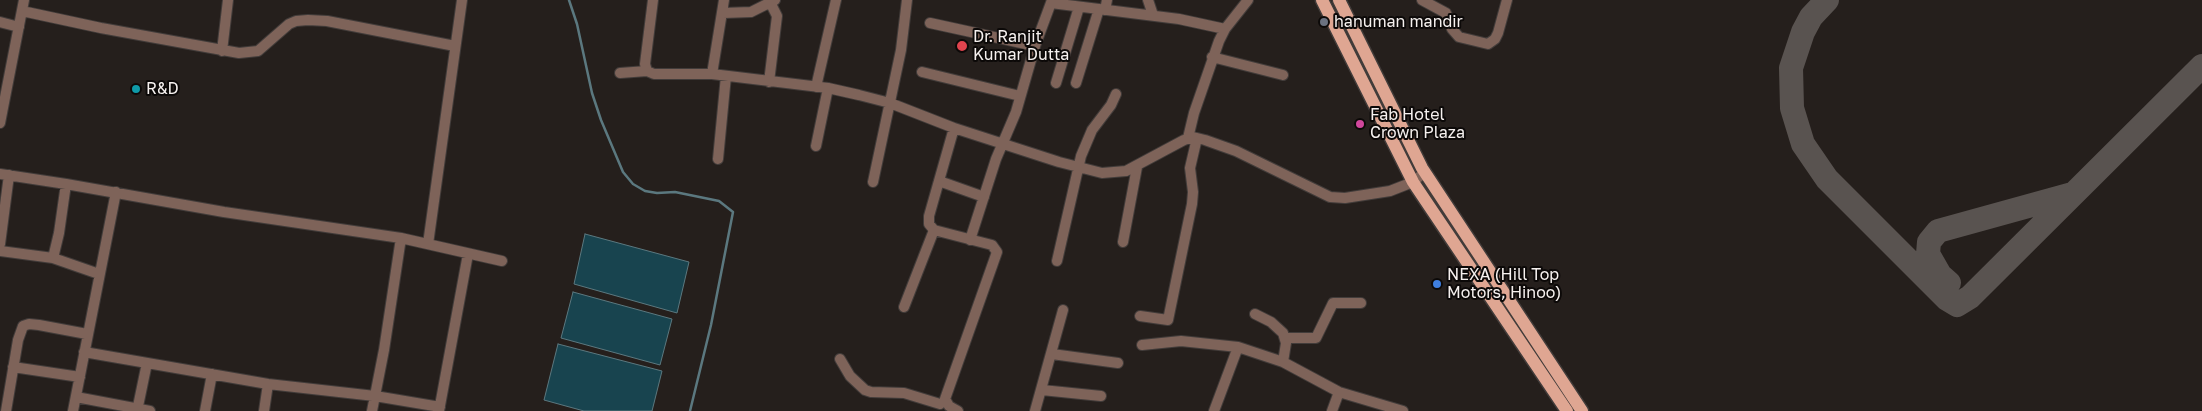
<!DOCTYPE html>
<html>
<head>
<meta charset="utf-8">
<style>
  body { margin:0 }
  canvas { display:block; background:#251f1c }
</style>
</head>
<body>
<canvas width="2202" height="411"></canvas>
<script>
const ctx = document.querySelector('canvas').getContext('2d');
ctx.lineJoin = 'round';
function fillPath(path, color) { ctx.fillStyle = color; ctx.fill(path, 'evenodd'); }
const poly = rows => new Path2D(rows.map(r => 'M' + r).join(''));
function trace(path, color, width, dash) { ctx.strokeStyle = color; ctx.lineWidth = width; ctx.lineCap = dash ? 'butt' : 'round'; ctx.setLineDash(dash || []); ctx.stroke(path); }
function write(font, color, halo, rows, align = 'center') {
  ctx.font = font + ' "Golos Text",sans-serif'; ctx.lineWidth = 4; ctx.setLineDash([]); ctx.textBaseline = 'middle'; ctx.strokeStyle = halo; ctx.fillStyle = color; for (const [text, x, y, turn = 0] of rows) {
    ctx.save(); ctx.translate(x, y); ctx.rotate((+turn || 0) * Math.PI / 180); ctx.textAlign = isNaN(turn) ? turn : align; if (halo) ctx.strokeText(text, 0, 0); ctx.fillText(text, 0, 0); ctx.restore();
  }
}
const water = poly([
  [585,234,689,262,677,313,574,284,585,234],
  [573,292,672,319,660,365,561,338,573,292],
  [558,344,662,371,652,411,584,411,544,400,558,344]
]);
fillPath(water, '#18444f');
trace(water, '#5b787f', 1);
trace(poly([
  [569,0,577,24,592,93,601,120,623,172,633,184,645,191,657,193,675,192,719,201,733,212,711,325,690,411]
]), '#5b787f', 2.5);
trace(poly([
  [1827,0,1811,17,1803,32,1791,68,1792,108,1803,144,1827,179,1947,299,1957,305,1970,297,2202,66],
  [1949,283,1940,275,1928,254,1929,242,1938,231,2072,194]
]), '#595350', 24);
const minor = poly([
  [653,0,645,64,647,71,654,74,712,74,828,88,859,95,890,103,954,128,1059,162,1102,173,1126,171,1184,140,1193,137,1205,140,1236,151,1330,197,1345,198,1390,191,1413,182,1425,172],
  [1148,0,1153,15],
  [1422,0,1446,13,1452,29,1459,37,1488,44,1495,39,1498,33,1507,0],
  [1051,3,1179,19,1225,29],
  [1105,10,1107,0],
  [22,11,101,28,239,53,258,51,289,24,296,21,308,20,327,21,455,46],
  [723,13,751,12,775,0],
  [0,22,19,27],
  [930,23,1035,46],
  [222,51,228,0],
  [1212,57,1283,75],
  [922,72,1020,96],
  [620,73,647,71],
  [712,74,724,0],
  [769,82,777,16,770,2],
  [1056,83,1079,7],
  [1076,83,1099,9],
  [816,87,836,0],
  [0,123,24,0],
  [954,128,929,216,929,224,934,230,992,245,997,252,945,399,949,406,958,411],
  [1188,138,1194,113,1219,41,1225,29,1248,0],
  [816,146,828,88],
  [718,159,726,76],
  [0,174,66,184,224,212,401,238,502,261],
  [939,181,984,197],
  [873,182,901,50,907,0],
  [970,240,996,159,1016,112,1035,46,1052,0],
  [1123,242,1137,167],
  [0,244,9,175],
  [428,244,462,0],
  [0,251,53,258,59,233,66,184],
  [53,258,99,274],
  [1057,261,1081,156,1092,130,1111,105,1116,94],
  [904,307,934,230],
  [1255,314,1271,322,1283,333,1286,343,1283,362],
  [1140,316,1168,320,1192,204,1193,192,1190,168,1197,138],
  [1286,338,1316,338,1333,303,1361,303],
  [1142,345,1181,341,1238,347,1283,362,1339,392,1403,411],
  [84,352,268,384,375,396,440,407],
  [1052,354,1118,363],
  [840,359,850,376,865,390,871,392,904,393,940,404],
  [13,367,80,377],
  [1042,390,1101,396],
  [76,397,150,411],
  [6,411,18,340,23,326,29,324,39,325,87,334],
  [73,411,116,192],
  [137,411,147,363],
  [205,411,212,374],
  [264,411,268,384],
  [372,411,384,350,401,238],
  [439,411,468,254],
  [1035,411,1063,310],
  [1214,411,1238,347],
  [1332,411,1339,392]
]);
const major = poly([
  [1322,0,1413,182,1567,411],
  [1339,0,1422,168,1582,411]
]);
trace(minor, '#423c3a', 12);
trace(major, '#423c3a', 15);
trace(minor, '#7e6359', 10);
trace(major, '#dfa692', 12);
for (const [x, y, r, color] of [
  [1324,22,5,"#6b7280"],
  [962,46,6,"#e0444e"],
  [136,89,5,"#0f9aa8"],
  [1360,124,5,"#d1479c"],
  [1437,284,5,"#3f7fe0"]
]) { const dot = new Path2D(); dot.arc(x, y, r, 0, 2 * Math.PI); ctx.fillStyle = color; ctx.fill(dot); trace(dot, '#0c0908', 2); }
write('16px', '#f6f1ef', '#0c0908', [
  ["hanuman mandir",1334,22],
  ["Dr. Ranjit",973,37],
  ["Kumar Dutta",973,55],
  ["R&D",146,89],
  ["Fab Hotel",1370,115],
  ["Crown Plaza",1370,133],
  ["NEXA (Hill Top",1447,275],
  ["Motors, Hinoo)",1447,293]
], 'left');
</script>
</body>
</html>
